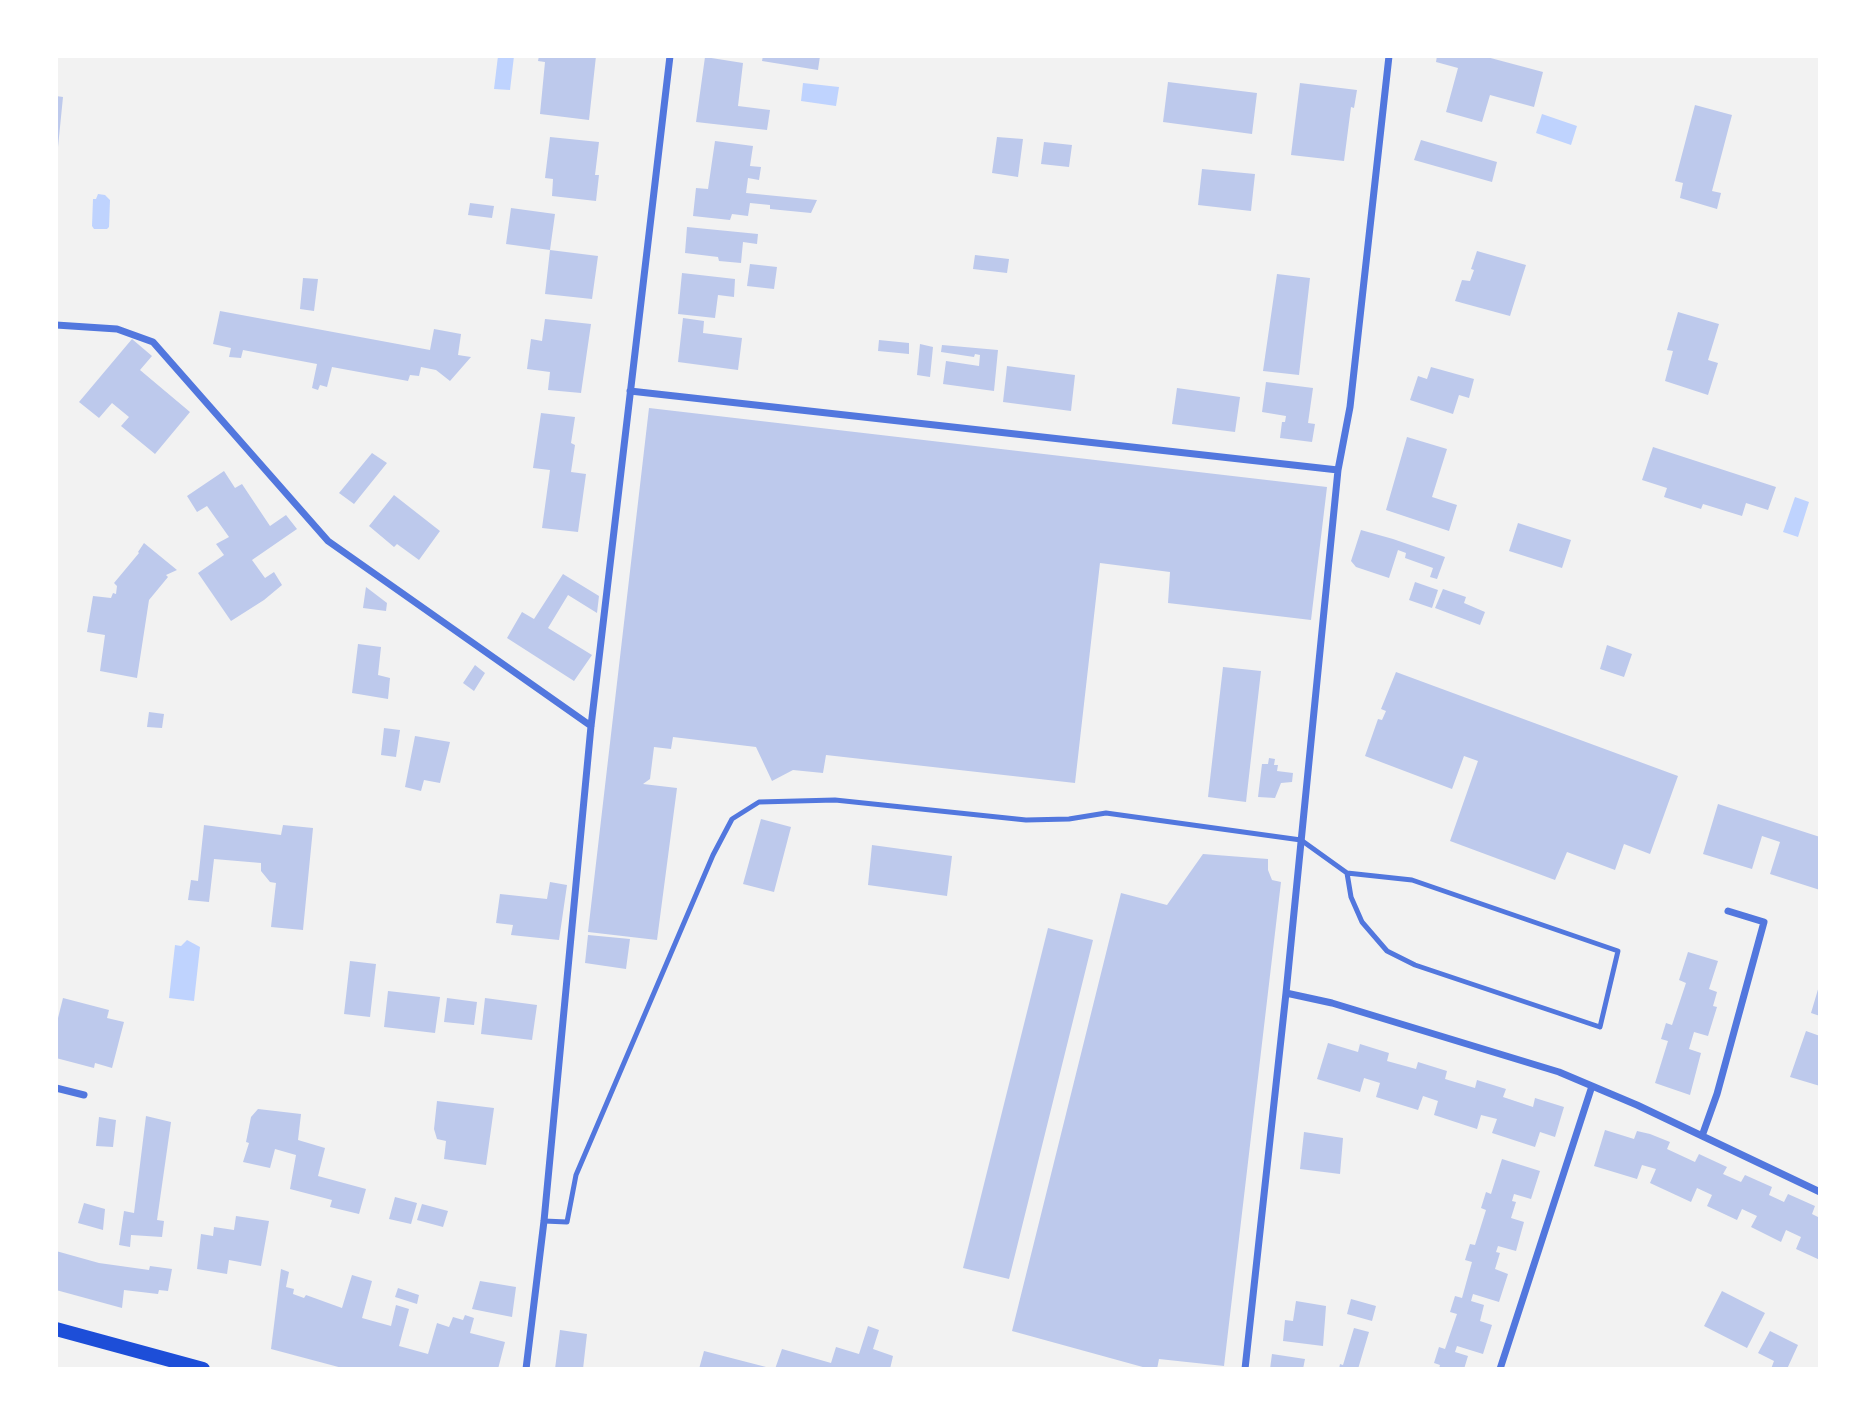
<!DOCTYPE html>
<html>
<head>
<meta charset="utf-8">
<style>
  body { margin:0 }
  #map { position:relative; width:1876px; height:1425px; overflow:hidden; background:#f2f2f2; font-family:"Libre Baskerville",serif }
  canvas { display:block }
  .frame { position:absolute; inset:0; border:58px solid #fff; pointer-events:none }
</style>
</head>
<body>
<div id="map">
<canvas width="1876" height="1425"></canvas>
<div class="frame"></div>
</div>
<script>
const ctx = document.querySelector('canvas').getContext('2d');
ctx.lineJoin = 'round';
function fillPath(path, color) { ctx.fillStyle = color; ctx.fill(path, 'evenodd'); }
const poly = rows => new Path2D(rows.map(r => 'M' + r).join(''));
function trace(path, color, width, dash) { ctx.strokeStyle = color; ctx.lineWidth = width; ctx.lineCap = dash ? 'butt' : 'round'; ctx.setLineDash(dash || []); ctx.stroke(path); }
fillPath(poly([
  [498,56,514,56,510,90,494,89],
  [803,83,839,87,836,106,801,101],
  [1542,114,1577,126,1571,145,1536,133],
  [98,194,105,195,110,200,109,227,107,229,94,229,92,226,93,199,96,199],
  [1795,497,1809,502,1798,537,1783,532],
  [187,940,200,947,194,1001,169,998,175,945,181,946]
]), '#bfd3fe');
fillPath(poly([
  [539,56,596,56,589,120,540,114,545,62,538,61],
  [763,56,820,56,818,70,762,61],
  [1437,56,1483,56,1543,72,1534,107,1490,95,1482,122,1446,112,1458,68,1436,62],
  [705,57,743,63,738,106,770,110,767,130,696,122],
  [1168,82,1257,93,1252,134,1163,122],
  [1300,83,1357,90,1354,108,1351,107,1344,161,1291,155],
  [56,96,63,97,58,147,56,147],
  [1695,105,1732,115,1712,191,1721,193,1717,209,1680,198,1683,183,1675,181],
  [550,137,599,142,595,175,599,175,596,201,552,196,553,179,545,178],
  [997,137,1023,139,1018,177,992,173],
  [1421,140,1497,162,1492,182,1414,160],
  [715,141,753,146,750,166,761,167,759,180,748,178,746,193,817,200,811,213,770,209,770,205,750,203,748,216,732,214,730,220,693,216,696,188,708,189],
  [1044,142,1072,145,1069,167,1041,164],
  [1202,169,1255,174,1251,211,1198,205],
  [470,203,494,206,492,218,468,215],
  [511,208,555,214,550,250,506,244],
  [687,227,758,234,757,244,743,242,741,263,719,261,718,257,685,253],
  [550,250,598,256,592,299,545,294],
  [1477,251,1526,265,1510,316,1455,301,1462,280,1470,281,1474,270,1471,269],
  [975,255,1009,259,1007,273,973,269],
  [750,264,777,267,774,289,747,286],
  [682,273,735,279,734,297,718,295,715,318,678,314],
  [1277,274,1310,278,1299,375,1263,371],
  [303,278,318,279,314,311,300,309],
  [220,311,430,350,434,329,461,334,458,355,471,357,450,381,436,370,421,367,419,376,410,375,408,381,332,367,327,387,320,385,318,390,312,388,317,364,243,350,241,358,229,357,231,348,213,344],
  [1678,312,1719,324,1708,360,1718,363,1708,395,1665,381,1673,351,1667,350],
  [683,318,704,321,703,333,742,338,738,370,678,362],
  [545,319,591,324,581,393,548,390,550,372,527,369,531,339,542,341],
  [132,339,152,356,140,370,190,412,155,454,121,426,129,417,112,403,99,418,79,402],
  [879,340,909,343,909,354,878,351],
  [920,344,933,347,930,377,917,375],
  [942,345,998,350,994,391,943,384,946,361,979,366,980,355,975,354,974,357,941,352],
  [1007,366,1075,375,1071,411,1003,402],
  [1431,367,1474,379,1469,398,1459,395,1453,414,1410,400,1418,376,1427,379],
  [1266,382,1313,388,1308,423,1315,424,1312,442,1280,438,1282,422,1285,422,1286,416,1262,412],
  [1177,388,1240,397,1235,432,1172,424],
  [649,408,1327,487,1311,620,1168,603,1170,572,1100,563,1075,783,826,755,823,773,793,770,772,781,756,747,673,737,671,749,654,747,650,779,643,784,677,788,657,940,588,932],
  [541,413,575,417,571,443,575,445,571,472,586,474,578,532,542,528,550,470,533,468],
  [1407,437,1447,449,1432,497,1457,505,1449,531,1386,510],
  [1653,447,1776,487,1768,510,1746,503,1742,516,1703,504,1701,509,1664,497,1667,488,1642,480],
  [372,453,387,463,354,504,339,493],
  [224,471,235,488,242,484,270,526,286,515,297,529,252,560,265,578,274,572,282,585,264,600,231,621,198,573,224,555,216,544,229,537,207,506,197,512,187,496],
  [394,495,440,531,419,560,397,544,394,547,369,526],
  [1518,523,1571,540,1562,568,1509,551],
  [1361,530,1393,539,1445,557,1437,579,1430,577,1433,568,1405,558,1406,553,1398,550,1389,578,1356,567,1351,561],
  [144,543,177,570,166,575,168,577,149,600,137,678,100,671,105,635,87,632,93,596,111,598,113,593,116,594,117,586,114,583,139,553,138,552],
  [563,574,599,596,597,613,568,595,548,628,592,655,574,681,507,638,522,612,534,619],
  [1415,582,1438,590,1432,608,1409,600],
  [366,587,387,603,386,611,363,608],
  [1443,589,1466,597,1464,603,1485,612,1480,625,1435,608],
  [358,644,381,647,378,675,390,678,388,699,352,693],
  [1607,645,1632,654,1624,677,1600,669],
  [475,665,485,673,474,691,463,683],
  [1223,667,1261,671,1246,802,1208,797],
  [1396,672,1678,776,1650,854,1624,844,1615,870,1567,852,1555,880,1450,841,1478,761,1464,756,1452,789,1365,756,1378,719,1382,720,1386,711,1381,709],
  [149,712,164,714,162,728,147,727],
  [384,728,400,730,396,757,381,755],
  [415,736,450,742,440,783,424,780,421,791,405,787],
  [1269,758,1275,759,1274,765,1278,765,1277,771,1293,773,1292,782,1281,783,1275,798,1258,797,1262,764,1268,764],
  [1718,804,1820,837,1820,890,1770,874,1780,842,1762,836,1752,869,1703,854],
  [761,819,791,827,774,892,743,884],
  [204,825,281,835,283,825,313,828,303,930,271,927,276,883,270,882,261,871,261,863,214,859,209,902,188,900,191,880,198,881],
  [872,845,952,856,947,896,868,885],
  [1203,854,1268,859,1268,870,1272,880,1281,882,1224,1366,1159,1359,1157,1369,1150,1369,1012,1331,1121,893,1167,905],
  [550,882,567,885,559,940,511,935,513,925,496,923,500,894,547,899],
  [1048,928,1093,940,1009,1279,963,1268],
  [588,935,630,939,626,969,585,963],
  [1688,952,1718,961,1709,989,1717,992,1713,1006,1717,1007,1708,1036,1694,1032,1689,1049,1701,1053,1690,1095,1655,1083,1668,1041,1661,1039,1666,1023,1672,1025,1686,983,1679,980],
  [350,961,376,964,370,1017,344,1014],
  [1819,986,1820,986,1820,1016,1811,1013],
  [388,991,440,997,435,1033,384,1027],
  [63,998,109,1010,107,1018,124,1022,112,1068,95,1063,94,1068,56,1058,56,1026],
  [447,998,477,1002,474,1025,444,1022],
  [485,998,537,1005,532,1040,481,1034],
  [1806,1031,1820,1036,1820,1086,1790,1077],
  [1328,1043,1358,1052,1360,1044,1389,1053,1387,1061,1416,1069,1418,1062,1447,1071,1445,1079,1475,1088,1477,1080,1506,1089,1503,1097,1533,1107,1535,1098,1564,1107,1555,1137,1540,1132,1535,1147,1492,1133,1497,1119,1481,1115,1477,1129,1434,1115,1438,1101,1423,1096,1418,1110,1376,1097,1380,1083,1364,1078,1360,1092,1317,1079],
  [437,1101,494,1108,486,1165,444,1159,446,1141,437,1139,434,1129],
  [258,1109,301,1114,298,1140,325,1148,318,1176,366,1189,359,1214,330,1207,332,1200,290,1189,296,1155,275,1149,270,1168,243,1162,249,1143,246,1142,251,1117],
  [146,1116,171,1122,157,1220,164,1221,162,1237,131,1235,130,1247,119,1245,124,1211,134,1213],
  [99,1117,116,1120,113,1147,96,1146],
  [1605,1130,1634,1139,1637,1131,1650,1134,1670,1142,1667,1149,1695,1162,1699,1154,1727,1167,1723,1174,1741,1182,1745,1175,1772,1187,1769,1195,1784,1202,1788,1194,1815,1206,1812,1214,1820,1218,1820,1260,1796,1249,1801,1237,1786,1230,1781,1242,1751,1227,1757,1216,1742,1209,1737,1220,1707,1206,1712,1195,1697,1188,1691,1202,1650,1183,1656,1169,1642,1165,1637,1179,1594,1166],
  [1304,1132,1343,1138,1340,1174,1300,1169],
  [1502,1159,1540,1171,1531,1199,1514,1194,1512,1201,1516,1202,1511,1218,1524,1222,1516,1251,1498,1246,1496,1252,1500,1253,1495,1269,1508,1274,1499,1302,1473,1294,1471,1301,1484,1305,1480,1321,1492,1325,1483,1354,1457,1346,1455,1352,1468,1356,1464,1369,1439,1369,1440,1365,1434,1363,1439,1347,1445,1349,1457,1314,1450,1312,1455,1296,1462,1298,1472,1262,1465,1260,1470,1244,1475,1245,1486,1210,1481,1208,1486,1192,1491,1194],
  [395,1197,417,1203,411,1224,389,1219],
  [84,1203,105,1209,103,1230,78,1223],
  [422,1204,448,1211,443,1227,417,1220],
  [236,1216,269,1221,261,1266,229,1260,227,1274,197,1269,201,1234,213,1236,214,1227,234,1230],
  [56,1251,99,1263,149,1270,150,1266,172,1269,168,1291,159,1290,158,1294,124,1290,122,1308,56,1290],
  [281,1269,289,1272,286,1287,294,1289,293,1294,304,1298,306,1295,342,1308,352,1275,372,1281,362,1318,391,1326,396,1305,409,1309,399,1346,428,1354,437,1323,449,1327,453,1317,463,1320,465,1315,474,1318,470,1333,505,1342,498,1369,432,1369,425,1367,425,1369,346,1369,271,1349],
  [480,1281,516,1287,512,1317,472,1309],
  [398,1288,419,1295,417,1304,395,1297],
  [1722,1291,1765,1313,1747,1348,1704,1326],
  [1351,1299,1376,1306,1372,1321,1347,1314],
  [1296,1301,1326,1306,1323,1346,1283,1341,1285,1320,1293,1321],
  [868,1326,879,1330,873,1349,893,1356,890,1369,775,1369,782,1349,831,1363,836,1347,859,1354],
  [1354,1328,1369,1332,1358,1369,1339,1369,1340,1364,1343,1365],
  [560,1330,587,1334,583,1369,555,1369],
  [1770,1331,1798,1345,1787,1369,1771,1369,1774,1361,1758,1353],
  [704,1351,770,1368,769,1369,699,1369],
  [1272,1354,1305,1359,1303,1369,1270,1369]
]), '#bdc9ec');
trace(poly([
  [544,1221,567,1222,576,1175,713,855,732,819,759,802,835,800,1026,820,1069,819,1106,813,1301,840,1347,873,1412,880,1618,951,1600,1027,1415,965,1387,951,1362,922,1351,897,1347,873]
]), '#5277de', 5);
trace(poly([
  [56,325,117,329,153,342,328,541,591,726],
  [630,391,1338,470],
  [1286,993,1332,1003,1559,1072,1637,1105,1820,1192],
  [56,1088,84,1095],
  [1702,1136,1717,1094,1764,922,1728,911],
  [526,1369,544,1221,591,726,670,56],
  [1245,1369,1286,993,1338,470,1350,407,1389,56],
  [1500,1369,1592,1086]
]), '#5277de', 7);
trace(poly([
  [56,1329,203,1369]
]), '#1d4ed8', 14);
</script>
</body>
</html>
